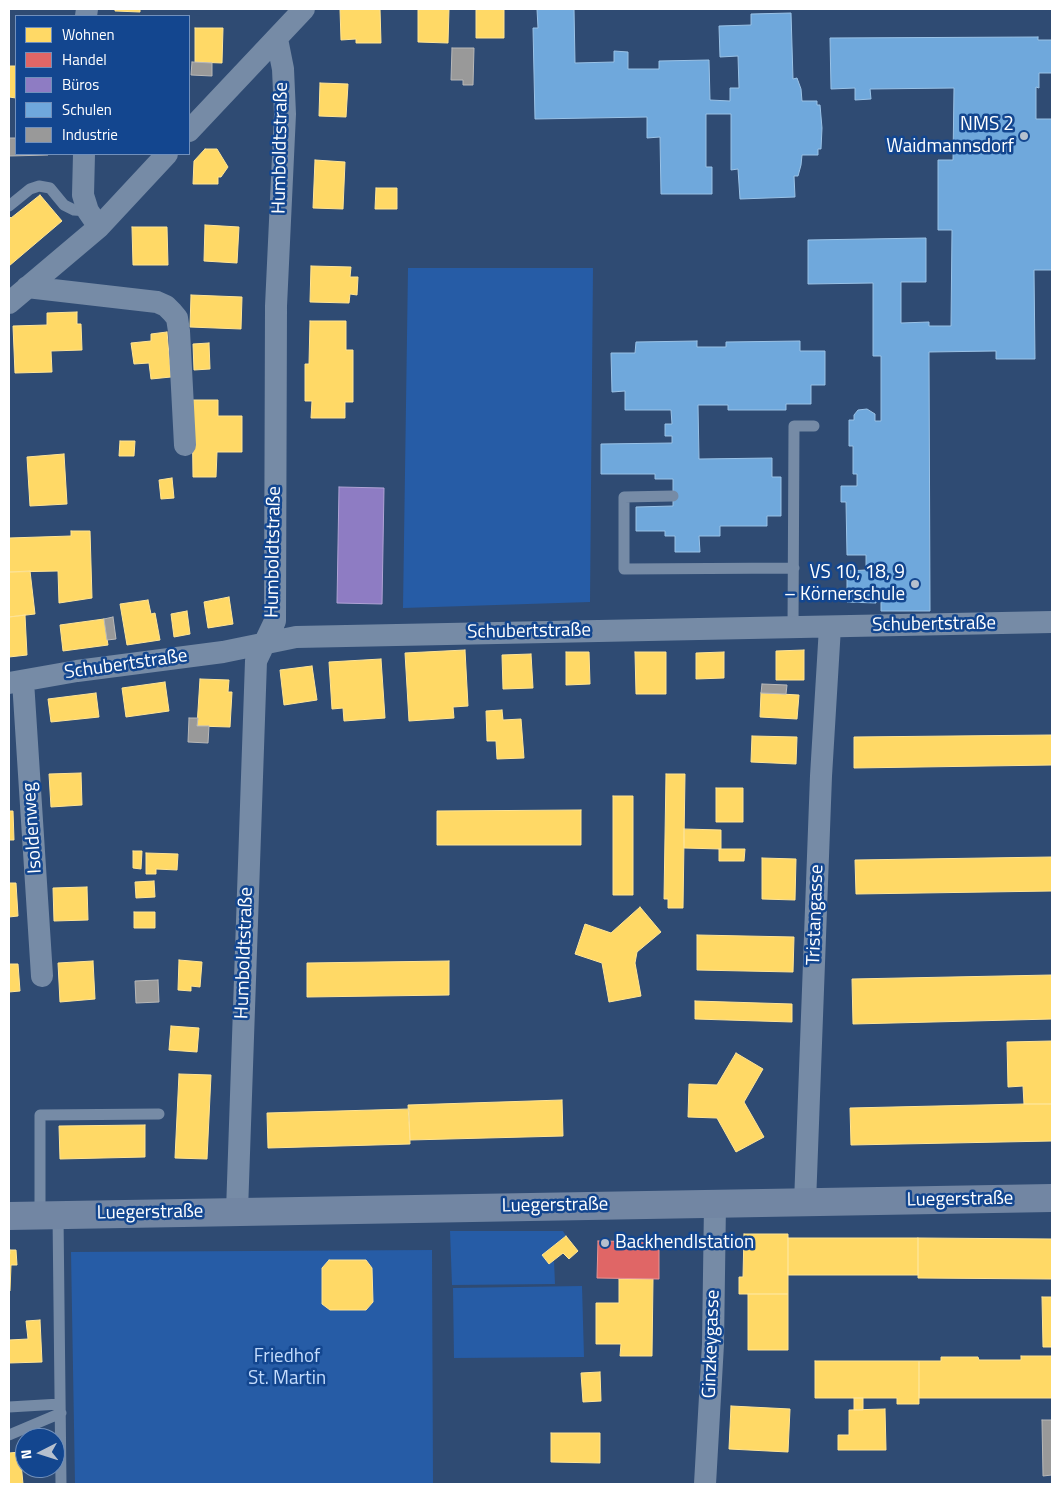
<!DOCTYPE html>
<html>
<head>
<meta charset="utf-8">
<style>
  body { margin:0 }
  #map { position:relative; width:1061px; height:1493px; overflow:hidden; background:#2f4b73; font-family:"Titillium Web",sans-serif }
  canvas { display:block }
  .frame { position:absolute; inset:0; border:10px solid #fff; pointer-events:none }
  .legend { position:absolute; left:15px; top:15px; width:175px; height:140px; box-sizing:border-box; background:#13468f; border:1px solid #7190bc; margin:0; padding:6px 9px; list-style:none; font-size:15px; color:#fff }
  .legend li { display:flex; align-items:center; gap:10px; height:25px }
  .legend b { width:25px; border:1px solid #7190bc }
  .north { position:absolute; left:15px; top:1428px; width:50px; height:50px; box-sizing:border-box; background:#13468f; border:1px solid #7190bc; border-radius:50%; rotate:265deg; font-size:14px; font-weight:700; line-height:20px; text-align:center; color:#fff }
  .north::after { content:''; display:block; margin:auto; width:18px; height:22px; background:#b6c0ce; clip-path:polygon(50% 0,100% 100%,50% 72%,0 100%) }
</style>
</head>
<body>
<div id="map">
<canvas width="1061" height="1493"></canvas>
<div class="frame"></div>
<ul class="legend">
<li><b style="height:14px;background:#ffd966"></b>Wohnen</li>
<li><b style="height:14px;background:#e06666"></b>Handel</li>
<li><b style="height:14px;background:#8e7cc3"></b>Büros</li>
<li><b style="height:14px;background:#6fa8dc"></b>Schulen</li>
<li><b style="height:14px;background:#999"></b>Industrie</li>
</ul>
<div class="north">N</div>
</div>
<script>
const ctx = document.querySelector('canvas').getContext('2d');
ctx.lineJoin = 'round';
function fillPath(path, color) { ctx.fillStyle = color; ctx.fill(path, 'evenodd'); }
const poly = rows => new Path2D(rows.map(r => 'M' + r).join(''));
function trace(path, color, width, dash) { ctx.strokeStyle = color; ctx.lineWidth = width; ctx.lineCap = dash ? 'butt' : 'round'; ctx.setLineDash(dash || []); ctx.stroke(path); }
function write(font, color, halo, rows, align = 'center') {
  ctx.font = font + ' "Titillium Web",sans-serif'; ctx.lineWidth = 5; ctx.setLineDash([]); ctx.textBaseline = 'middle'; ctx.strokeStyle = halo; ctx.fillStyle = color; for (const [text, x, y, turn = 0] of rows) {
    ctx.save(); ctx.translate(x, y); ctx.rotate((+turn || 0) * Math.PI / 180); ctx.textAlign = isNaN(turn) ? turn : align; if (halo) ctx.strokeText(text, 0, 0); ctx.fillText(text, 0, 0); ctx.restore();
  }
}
fillPath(poly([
  [408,268,593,268,590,602,403,608],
  [450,1231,563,1231,566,1236,542,1255,549,1264,554,1261,555,1284,452,1285],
  [432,1250,433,1484,75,1484,71,1252],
  [582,1286,584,1357,454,1358,453,1288]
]), '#265ca6');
const homes = poly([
  [115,9,140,9,140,12,115,11,115,9],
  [340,9,380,9,381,43,356,43,356,39,341,40,340,9],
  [418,9,449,9,448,43,418,42,418,9],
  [476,9,504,9,504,38,476,38,476,9],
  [195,28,223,28,222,63,195,62,195,28],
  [9,66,16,66,16,98,9,97,9,66],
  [320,83,348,84,346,117,319,116,320,83],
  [205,149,217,149,228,167,221,177,218,177,218,184,193,184,194,161,205,149],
  [315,160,345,162,343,209,313,208,315,160],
  [376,188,397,188,397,209,375,209,376,188],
  [40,195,62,221,9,266,9,216,11,218,40,195],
  [205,225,239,227,237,263,204,261,205,225],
  [132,227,167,227,168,265,133,265,132,227],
  [311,266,351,267,350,277,358,277,357,295,350,294,349,303,310,302,311,266],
  [191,295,242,297,241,329,190,327,191,295],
  [77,312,77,324,81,324,82,350,51,351,52,372,15,373,13,326,47,325,47,313,77,312],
  [310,321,346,321,346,350,353,350,353,402,345,402,345,418,311,418,312,401,305,401,305,364,309,364,310,321],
  [167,332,171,377,151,379,149,363,134,364,131,343,151,341,151,334,167,332],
  [209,343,210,369,194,370,193,344,209,343],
  [192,400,218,400,218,416,242,416,242,452,217,452,216,477,193,477,192,400],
  [120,441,135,441,134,456,119,456,120,441],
  [64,454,67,504,30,506,27,457,64,454],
  [172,478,174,498,161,499,159,480,172,478],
  [71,531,90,531,92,598,59,603,58,571,9,572,9,538,71,536,71,531],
  [30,571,35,614,9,617,9,572,30,571],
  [229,597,233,624,208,628,204,602,229,597],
  [148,600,151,614,155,613,160,640,127,645,120,604,148,600],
  [187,611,190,634,174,637,171,614,187,611],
  [25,615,27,655,9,657,9,617,25,615],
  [104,619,108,645,63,651,60,625,104,619],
  [465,650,468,706,453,707,454,718,409,721,405,653,465,650],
  [804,650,804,680,776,680,776,651,804,650],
  [566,652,589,652,590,684,566,685,566,652],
  [635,652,666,652,666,694,636,694,635,652],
  [724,652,724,678,696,679,696,653,724,652],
  [531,654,533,688,503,689,502,655,531,654],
  [381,659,385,718,344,721,343,708,332,709,329,662,381,659],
  [312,666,317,700,284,705,280,670,312,666],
  [200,679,229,680,228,692,232,692,230,727,197,726,200,679],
  [165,682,169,711,126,717,122,688,165,682],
  [96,693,99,717,51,722,48,699,96,693],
  [761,693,799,695,797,719,760,717,761,693],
  [502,710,503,720,521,719,524,758,497,759,496,741,487,741,486,711,502,710],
  [1052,735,1052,765,854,768,854,737,1052,735],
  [752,736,797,737,796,764,751,762,752,736],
  [81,773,82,805,51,807,49,774,81,773],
  [666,774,685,774,683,908,668,908,668,899,664,899,666,774],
  [716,788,743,788,743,822,716,822,716,788],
  [613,796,633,796,633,895,613,895,613,796],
  [581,810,581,845,437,845,437,811,581,810],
  [9,811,13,811,14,840,9,840,9,811],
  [684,829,721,830,721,849,684,848,684,829],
  [719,849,745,849,744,861,719,861,719,849],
  [133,851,142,851,141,869,133,868,133,851],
  [146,853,178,854,177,870,156,869,156,874,146,874,146,853],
  [1052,857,1052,891,856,894,855,860,1052,857],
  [762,858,796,859,795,900,762,899,762,858],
  [154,881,155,897,136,898,135,882,154,881],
  [9,883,16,883,18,916,9,917,9,883],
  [87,887,88,920,54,921,53,888,87,887],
  [640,907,661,932,637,952,635,963,641,996,609,1002,602,963,575,954,585,924,611,933,640,907],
  [134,912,155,912,155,928,134,928,134,912],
  [697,935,794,937,793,972,697,970,697,935],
  [179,960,202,962,200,987,191,986,191,991,178,990,179,960],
  [93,961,95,999,60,1002,58,963,93,961],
  [449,961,449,995,307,997,307,963,449,961],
  [9,964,18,964,20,991,9,992,9,964],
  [1052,975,1052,1019,853,1024,852,979,1052,975],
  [695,1001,792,1004,792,1022,695,1019,695,1001],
  [171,1026,199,1028,197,1052,169,1050,171,1026],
  [1052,1041,1052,1104,1024,1104,1023,1086,1008,1087,1007,1042,1052,1041],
  [736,1053,763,1069,744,1102,764,1137,736,1152,717,1118,688,1117,689,1084,717,1085,736,1053],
  [179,1074,211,1075,207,1159,175,1158,179,1074],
  [562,1100,563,1136,410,1140,408,1105,562,1100],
  [1024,1104,1052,1104,1052,1141,851,1145,850,1108,1024,1104],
  [409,1109,410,1144,268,1148,267,1113,409,1109],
  [145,1125,145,1157,60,1159,59,1126,145,1125],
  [744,1234,788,1234,788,1294,739,1294,739,1277,743,1277,744,1234],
  [566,1236,578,1251,569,1259,563,1253,549,1264,542,1255,566,1236],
  [788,1238,918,1238,918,1275,788,1275,788,1238],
  [918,1238,1052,1239,1052,1279,918,1278,918,1238],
  [10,1250,16,1250,17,1265,11,1265,10,1291,9,1291,9,1254,10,1254,10,1250],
  [329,1260,366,1260,372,1268,373,1302,366,1310,330,1310,322,1304,322,1268,329,1260],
  [619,1279,653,1279,652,1356,620,1356,621,1344,596,1344,596,1303,619,1303,619,1279],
  [748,1294,788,1294,788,1350,748,1350,748,1294],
  [1042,1297,1052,1297,1052,1347,1043,1347,1042,1297],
  [40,1320,42,1362,9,1363,9,1340,28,1339,26,1321,40,1320],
  [1021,1356,1052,1356,1052,1398,919,1398,919,1361,941,1361,941,1357,978,1357,979,1360,1021,1360,1021,1356],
  [815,1361,919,1361,919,1404,897,1404,897,1398,815,1398,815,1361],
  [600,1372,601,1401,583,1402,581,1373,600,1372],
  [854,1398,863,1398,863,1410,854,1410,854,1398],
  [731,1406,790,1409,788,1452,729,1449,731,1406],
  [885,1409,886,1450,838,1450,838,1435,849,1435,849,1410,885,1409],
  [551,1433,600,1433,600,1463,551,1462,551,1433],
  [20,1452,23,1484,9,1484,9,1453,20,1452]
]);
fillPath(homes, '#ffd966');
trace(homes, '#ffe494', 1);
const shops = poly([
  [598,1241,659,1242,659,1279,597,1278,598,1241]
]);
fillPath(shops, '#e06666');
trace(shops, '#e99494', 1);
const offices = poly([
  [339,487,384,488,382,604,337,603,339,487]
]);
fillPath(offices, '#8e7cc3');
trace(offices, '#b0a3d5', 1);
const schools = poly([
  [537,9,574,9,575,63,614,62,614,51,628,52,628,69,659,69,659,61,709,60,710,100,730,101,730,88,739,88,738,56,720,57,719,26,751,25,751,14,791,13,793,79,797,78,801,89,802,101,817,101,817,105,820,105,822,128,821,149,818,149,818,155,802,155,801,165,798,176,794,176,795,197,740,199,738,169,731,170,731,114,706,114,706,167,712,167,712,194,661,194,660,137,647,138,647,117,535,119,533,28,538,28,537,9],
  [1038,37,1038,40,1052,40,1052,73,1039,73,1039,88,1036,87,1036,119,1052,119,1052,270,1034,270,1035,359,996,359,996,351,929,352,930,611,881,611,881,597,876,597,876,603,847,602,847,571,866,570,866,555,847,555,846,502,841,502,841,486,857,486,857,474,853,474,853,446,849,446,849,420,854,420,854,415,858,410,867,409,875,414,875,421,881,421,881,356,873,356,873,283,808,284,808,240,926,238,926,282,901,282,901,323,929,322,929,326,951,326,952,230,938,230,938,160,953,160,954,88,870,89,871,99,855,100,855,88,831,89,830,38,1038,37],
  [697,341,697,347,726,347,726,342,800,341,800,351,825,351,825,385,811,385,811,404,786,404,786,410,728,410,728,405,698,405,699,459,772,458,772,477,781,477,781,516,767,516,767,526,720,526,720,536,699,536,700,552,675,552,675,536,665,536,665,531,636,531,636,507,673,506,673,479,655,479,655,474,601,474,601,444,672,443,672,436,665,436,665,424,672,424,671,410,625,410,625,391,612,392,611,353,635,353,636,342,697,341]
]);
fillPath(schools, '#6fa8dc');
trace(schools, '#9ac2e6', 1);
const industry = poly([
  [452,48,474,48,473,85,463,85,463,80,451,80,452,48],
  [192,62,212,63,212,76,191,75,192,62],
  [9,138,16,138,16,154,48,154,48,155,9,156,9,138],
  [113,617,116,639,107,640,104,619,113,617],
  [762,684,787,685,786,694,761,693,762,684],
  [189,718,198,718,197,726,209,726,208,743,188,742,189,718],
  [158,980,159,1002,136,1003,135,981,158,980],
  [1042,1420,1052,1420,1052,1475,1043,1476,1042,1420]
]);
fillPath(industry, '#999');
trace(industry, '#b8b8b8', 1);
trace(poly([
  [9,206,30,189,39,186,50,188,64,205,74,210,88,211],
  [673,496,624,497,624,569,794,568],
  [793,628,794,426,814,426],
  [40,1215,40,1115,159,1114],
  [58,1215,61,1484],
  [9,1407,60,1404],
  [9,1435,61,1413]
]), '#768ba6', 11);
trace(poly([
  [86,16,87,9],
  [189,131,304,9],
  [84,154,83,195,88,211,99,227],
  [27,287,157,302,166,306,172,312,177,318,179,331,185,445],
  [9,303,99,227,167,154],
  [23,681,42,976],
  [9,683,77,671,223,652,296,637,1052,622],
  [805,1203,821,776,830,627],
  [237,1211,256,661,275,621,276,306,285,114,283,69,277,39],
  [705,1484,713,1344,715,1204]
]), '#768ba6', 22);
trace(poly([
  [9,1216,1052,1198]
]), '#7286a3', 28);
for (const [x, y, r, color] of [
  [1024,136,5,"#b6c0ce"],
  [915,584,5,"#b6c0ce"],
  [605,1243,5,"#b6c0ce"]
]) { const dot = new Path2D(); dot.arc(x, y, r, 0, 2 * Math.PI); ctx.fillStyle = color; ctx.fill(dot); trace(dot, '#13468f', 2); }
write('19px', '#fff', '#13468f', [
  ["NMS 2",1014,125],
  ["Waidmannsdorf",1014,147],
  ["VS 10, 18, 9",905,573],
  ["– Körnerschule",905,595],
  ["Backhendlstation",615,1243,"left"]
], 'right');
write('19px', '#fff', '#13468f', [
  ["Humboldtstraße",281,148,-89],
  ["Humboldtstraße",274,552,-89],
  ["Schubertstraße",934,625,-1],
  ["Schubertstraße",529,632,-1],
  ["Schubertstraße",126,665,-8],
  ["Isoldenweg",33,828,-94],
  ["Tristangasse",816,915,-88],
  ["Humboldtstraße",245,953,-88],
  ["Luegerstraße",960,1200,-1],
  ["Luegerstraße",555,1206,-1],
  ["Luegerstraße",150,1213,-1],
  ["Ginzkeygasse",712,1344,-88]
]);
write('19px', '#c4dcfc', '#13468f', [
  ["Friedhof",287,1357],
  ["St. Martin",287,1379]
]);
</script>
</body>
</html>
